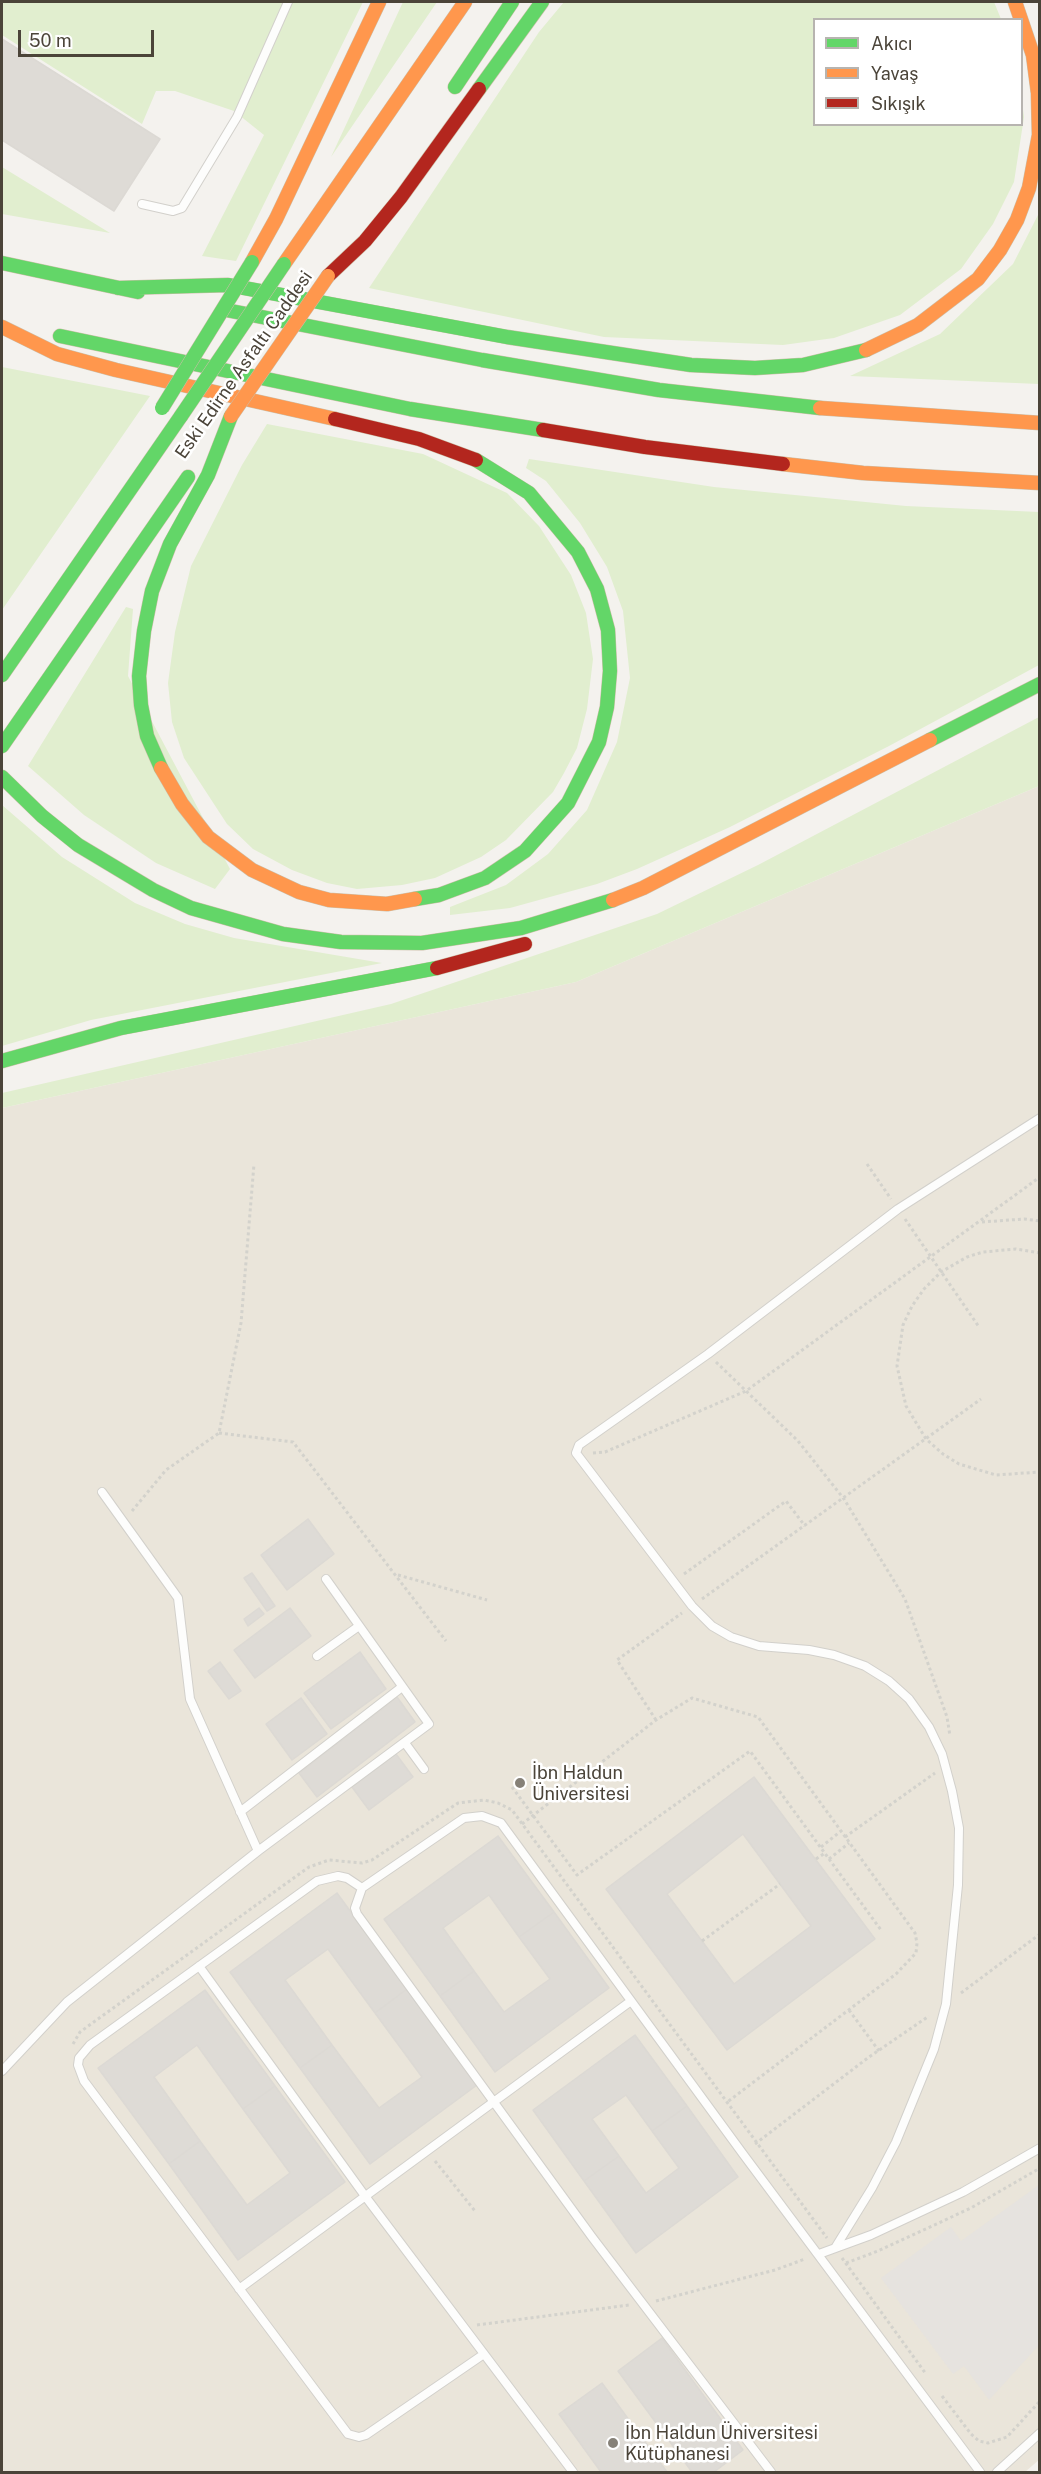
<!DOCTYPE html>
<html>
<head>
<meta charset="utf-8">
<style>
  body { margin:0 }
  #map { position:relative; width:1041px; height:2474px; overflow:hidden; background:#f4f2ee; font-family:"Public Sans",sans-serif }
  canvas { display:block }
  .frame { position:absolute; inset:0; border:3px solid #4b4439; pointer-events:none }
  .legend { position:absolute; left:813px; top:18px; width:210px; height:108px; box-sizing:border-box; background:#fff; border:2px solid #b7b4b0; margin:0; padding:8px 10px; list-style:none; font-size:18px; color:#4b4439 }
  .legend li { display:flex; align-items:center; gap:12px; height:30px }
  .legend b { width:30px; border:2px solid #b7b4b0 }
  .scale { position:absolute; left:18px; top:30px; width:136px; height:27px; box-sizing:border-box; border:3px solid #4b4439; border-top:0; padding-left:8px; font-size:18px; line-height:21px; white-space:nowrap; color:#4b4439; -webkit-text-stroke:4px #fff; paint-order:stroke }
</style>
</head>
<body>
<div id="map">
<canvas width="1041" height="2474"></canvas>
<div class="frame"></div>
<ul class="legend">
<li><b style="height:8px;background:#63d668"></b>Akıcı</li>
<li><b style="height:8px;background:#ff974d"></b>Yavaş</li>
<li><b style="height:8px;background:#b3261e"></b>Sıkışık</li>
</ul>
<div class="scale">50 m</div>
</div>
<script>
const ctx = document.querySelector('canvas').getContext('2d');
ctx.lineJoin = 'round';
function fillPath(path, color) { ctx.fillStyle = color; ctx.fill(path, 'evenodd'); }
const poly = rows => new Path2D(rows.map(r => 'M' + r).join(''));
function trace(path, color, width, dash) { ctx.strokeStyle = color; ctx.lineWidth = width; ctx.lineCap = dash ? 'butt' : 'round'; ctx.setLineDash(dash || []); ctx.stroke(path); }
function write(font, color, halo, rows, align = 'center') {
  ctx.font = font + ' "Public Sans",sans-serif'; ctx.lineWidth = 5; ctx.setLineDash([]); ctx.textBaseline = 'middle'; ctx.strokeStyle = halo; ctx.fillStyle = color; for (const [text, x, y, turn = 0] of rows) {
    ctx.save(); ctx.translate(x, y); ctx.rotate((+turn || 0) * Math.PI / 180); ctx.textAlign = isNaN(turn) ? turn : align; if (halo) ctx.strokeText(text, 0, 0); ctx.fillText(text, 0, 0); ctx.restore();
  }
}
fillPath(poly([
  [1039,786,1040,2459,1025,2472,2,2472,2,1108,576,982]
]), '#eae5da');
fillPath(poly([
  [2,2,363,2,236,261,202,256,264,135,234,111,175,91,156,91,142,124,2,35],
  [403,2,437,2,331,157],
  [564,2,994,2,1001,19,814,20,814,124,1022,124,1022,102,1024,117,1014,182,993,224,961,269,900,315,834,338,783,345,604,337,369,288,539,32],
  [2,167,110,233,2,214],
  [1039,213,1039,384,850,376,940,334,1013,264],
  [2,367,150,396,2,610],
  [267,424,423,454,507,493,539,526,571,575,586,613,593,659,587,709,577,748,564,773,553,792,506,840,481,857,435,878,402,885,357,889,327,883,292,870,253,849,227,824,184,758,172,722,168,683,175,632,191,566,242,465],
  [529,459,714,487,906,506,1039,512,1039,665,889,746,730,827,637,869,597,884,510,908,450,915,450,907,506,885,548,854,587,810,617,742,630,678,623,611,607,567,580,523,546,481,526,468],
  [126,607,133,609,128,676,230,869,215,889,156,863,84,815,28,766],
  [1039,717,1039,786,576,982,2,1108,2,1093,391,1004,657,914,758,865],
  [2,805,62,857,135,903,185,924,234,938,382,963,91,1020,2,1046]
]), '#e1eecf');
fillPath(poly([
  [1039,2185,1039,2345,989,2400,964,2366,953,2374,881,2278,951,2227,961,2241]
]), '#e6e3df');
const building = poly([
  [2,39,160,139,114,211,2,140,2,39],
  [308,1519,334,1554,287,1590,261,1555,308,1519],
  [252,1573,275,1606,267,1611,244,1578,252,1573],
  [259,1608,264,1614,248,1626,244,1619,259,1608],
  [290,1608,311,1636,255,1678,234,1650,290,1608],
  [360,1652,386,1689,331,1729,304,1693,360,1652],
  [220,1662,241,1691,229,1699,208,1671,220,1662],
  [397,1697,415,1722,317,1797,299,1773,397,1697],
  [301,1698,327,1734,292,1760,266,1724,301,1698],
  [396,1754,413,1777,369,1810,352,1787,396,1754],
  [754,1777,875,1939,727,2050,606,1889,754,1777],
  [743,1834,811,1926,734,1984,667,1894,743,1834],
  [498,1836,554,1912,519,1937,489,1895,443,1928,474,1971,440,1996,384,1919,498,1836],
  [337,1893,407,1989,375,2013,328,1949,285,1980,332,2045,300,2068,230,1972,337,1893],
  [554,1912,609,1988,495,2072,440,1996,474,1971,504,2012,550,1979,519,1937,554,1912],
  [407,1989,477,2085,370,2164,300,2068,332,2045,379,2108,422,2077,375,2013,407,1989],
  [205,1990,275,2086,243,2109,197,2045,154,2077,200,2141,169,2164,98,2068,205,1990],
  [635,2035,687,2106,652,2131,626,2095,592,2119,619,2156,584,2181,533,2110,635,2035],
  [275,2086,345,2182,238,2260,169,2164,200,2141,247,2205,290,2173,243,2109,275,2086],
  [687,2106,738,2177,636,2253,584,2181,619,2156,646,2193,679,2168,652,2131,687,2106],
  [662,2338,743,2450,714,2472,692,2472,618,2371,662,2338],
  [602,2383,667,2472,601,2472,559,2414,602,2383]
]);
fillPath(building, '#dedbd6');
trace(building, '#dcd9d4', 1.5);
const lane = poly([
  [142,204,173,211,182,208,237,117,288,2],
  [102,1492,178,1598,190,1699,258,1851],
  [317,1656,359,1626],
  [405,1743,424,1769],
  [240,1812,402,1687],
  [362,1888,355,1908,357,1914,592,2237,771,2472],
  [199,1966,365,2196,573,2472],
  [2,2071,67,2002,258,1851,429,1724,326,1579],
  [835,2248,872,2188,896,2142,934,2049,946,2004,958,1885,959,1828,952,1791,942,1754,929,1727,909,1699,889,1681,865,1666,834,1655,809,1650,759,1646,731,1637,712,1626,692,1606,576,1453,579,1445,708,1354,898,1209,1040,1118],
  [819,2254,871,2235,963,2192,1040,2148],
  [239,2289,631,2001],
  [484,2354,366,2435,359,2437,348,2434,84,2081,78,2065,79,2058,90,2045,317,1881,338,1876,347,1878,362,1888,464,1818,482,1816,501,1823,743,2154,980,2472],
  [997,2472,1040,2433]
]);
const fast = poly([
  [455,87,512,2],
  [479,89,542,2],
  [2,263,138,292],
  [118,288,228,285,507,337,691,365,755,368,803,365,866,350],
  [226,310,482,360,659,390,820,408],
  [60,336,410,409,543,430],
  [2,675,181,416],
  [930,740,1040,684],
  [2,746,188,477],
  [161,768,147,736,141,705,139,676,144,631,152,591,170,544,208,475,231,416],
  [2,777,42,816,78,845,153,890,191,908,283,934,341,942,422,943,521,928,613,900],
  [415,899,439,895,485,878,525,851,568,803,599,742,607,707,610,671,608,630,597,589,578,552,529,493,476,460],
  [2,1061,121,1028,437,968]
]);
const slow = poly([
  [252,262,276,219,379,2],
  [284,264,465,2],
  [2,327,57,354,116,370,335,419],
  [866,350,918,325,978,279,1000,250,1017,220,1029,188,1039,135,1038,93,1033,55,1015,2],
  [820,408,1040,423],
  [783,464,863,473,1040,483],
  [161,768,182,804,208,837,252,870,299,892,329,900,387,904,415,899],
  [613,900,643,888,930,740]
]);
const jam = poly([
  [328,276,365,241,401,197,479,89],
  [335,419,419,439,476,460],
  [543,430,645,447,783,464],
  [437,968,525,944]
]);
trace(lane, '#d2d0cb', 10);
trace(fast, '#ccbfa9', 15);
trace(slow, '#ccbfa9', 15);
trace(jam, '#ccbfa9', 15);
trace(poly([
  [867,1164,891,1199],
  [905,1219,979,1327],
  [982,1222,1024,1219,1040,1221],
  [1040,1253,1016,1249,983,1252,967,1257,941,1272,924,1289,912,1306,903,1325,897,1366,906,1406,926,1439,943,1454,959,1464,996,1475,1040,1472],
  [716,1362,798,1441,844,1499,905,1599,947,1717,950,1736],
  [219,1433,293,1442,446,1641],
  [593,1453,605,1452,746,1391,1040,1177],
  [132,1511,166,1470,219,1433,241,1323,254,1164],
  [684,1574,786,1501,805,1526],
  [398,1575,487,1600],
  [702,1599,981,1399],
  [656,1720,617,1660,682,1613],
  [512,1787,577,1875,750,1751,881,1930],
  [522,1824,656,1720,692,1698,758,1717,841,1831,915,1933,917,1943,916,1953,896,1974,726,2103],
  [845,1837,935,1773],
  [821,1847,841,1831],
  [816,1859,825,1853],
  [829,1859,849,1843],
  [702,1941,780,1884],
  [961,1993,1040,1934],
  [849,2010,879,2051],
  [73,2044,80,2032,309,1867,329,1860,362,1863,372,1860,458,1803,484,1800,498,1803,512,1810,827,2238],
  [755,2144,869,2057,929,2016],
  [435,2161,475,2211],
  [842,2258,926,2374],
  [846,2263,878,2251,971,2208,1040,2168],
  [656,2301,775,2270,805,2259],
  [477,2325,629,2305],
  [942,2396,971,2434,979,2441,988,2443,1007,2437,1040,2401]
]), '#d3d2cc', 3, [3, 3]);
trace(lane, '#fdfdfc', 8);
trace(fast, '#63d668', 14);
trace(slow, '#ff974d', 14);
trace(jam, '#b3261e', 14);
const fastBridge = poly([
  [162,408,252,262],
  [181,416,284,264]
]);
const slowBridge = poly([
  [231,416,328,276]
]);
trace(fastBridge, '#ccbfa9', 15, []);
trace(slowBridge, '#ccbfa9', 15, []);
trace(fastBridge, '#63d668', 14);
trace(slowBridge, '#ff974d', 14);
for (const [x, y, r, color] of [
  [520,1783,6,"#868178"],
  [613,2443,6,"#868178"]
]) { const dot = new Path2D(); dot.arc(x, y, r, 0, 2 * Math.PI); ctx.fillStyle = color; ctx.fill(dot); trace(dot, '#fff', 2); }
write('18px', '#4b4439', '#fff', [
  ["Eski Edirne Asfaltı Caddesi",244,365,-55]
]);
write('18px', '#4b4439', '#fff', [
  ["İbn Haldun",532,1773],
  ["Üniversitesi",532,1794],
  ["İbn Haldun Üniversitesi",625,2433],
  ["Kütüphanesi",625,2454]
], 'left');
</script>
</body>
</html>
